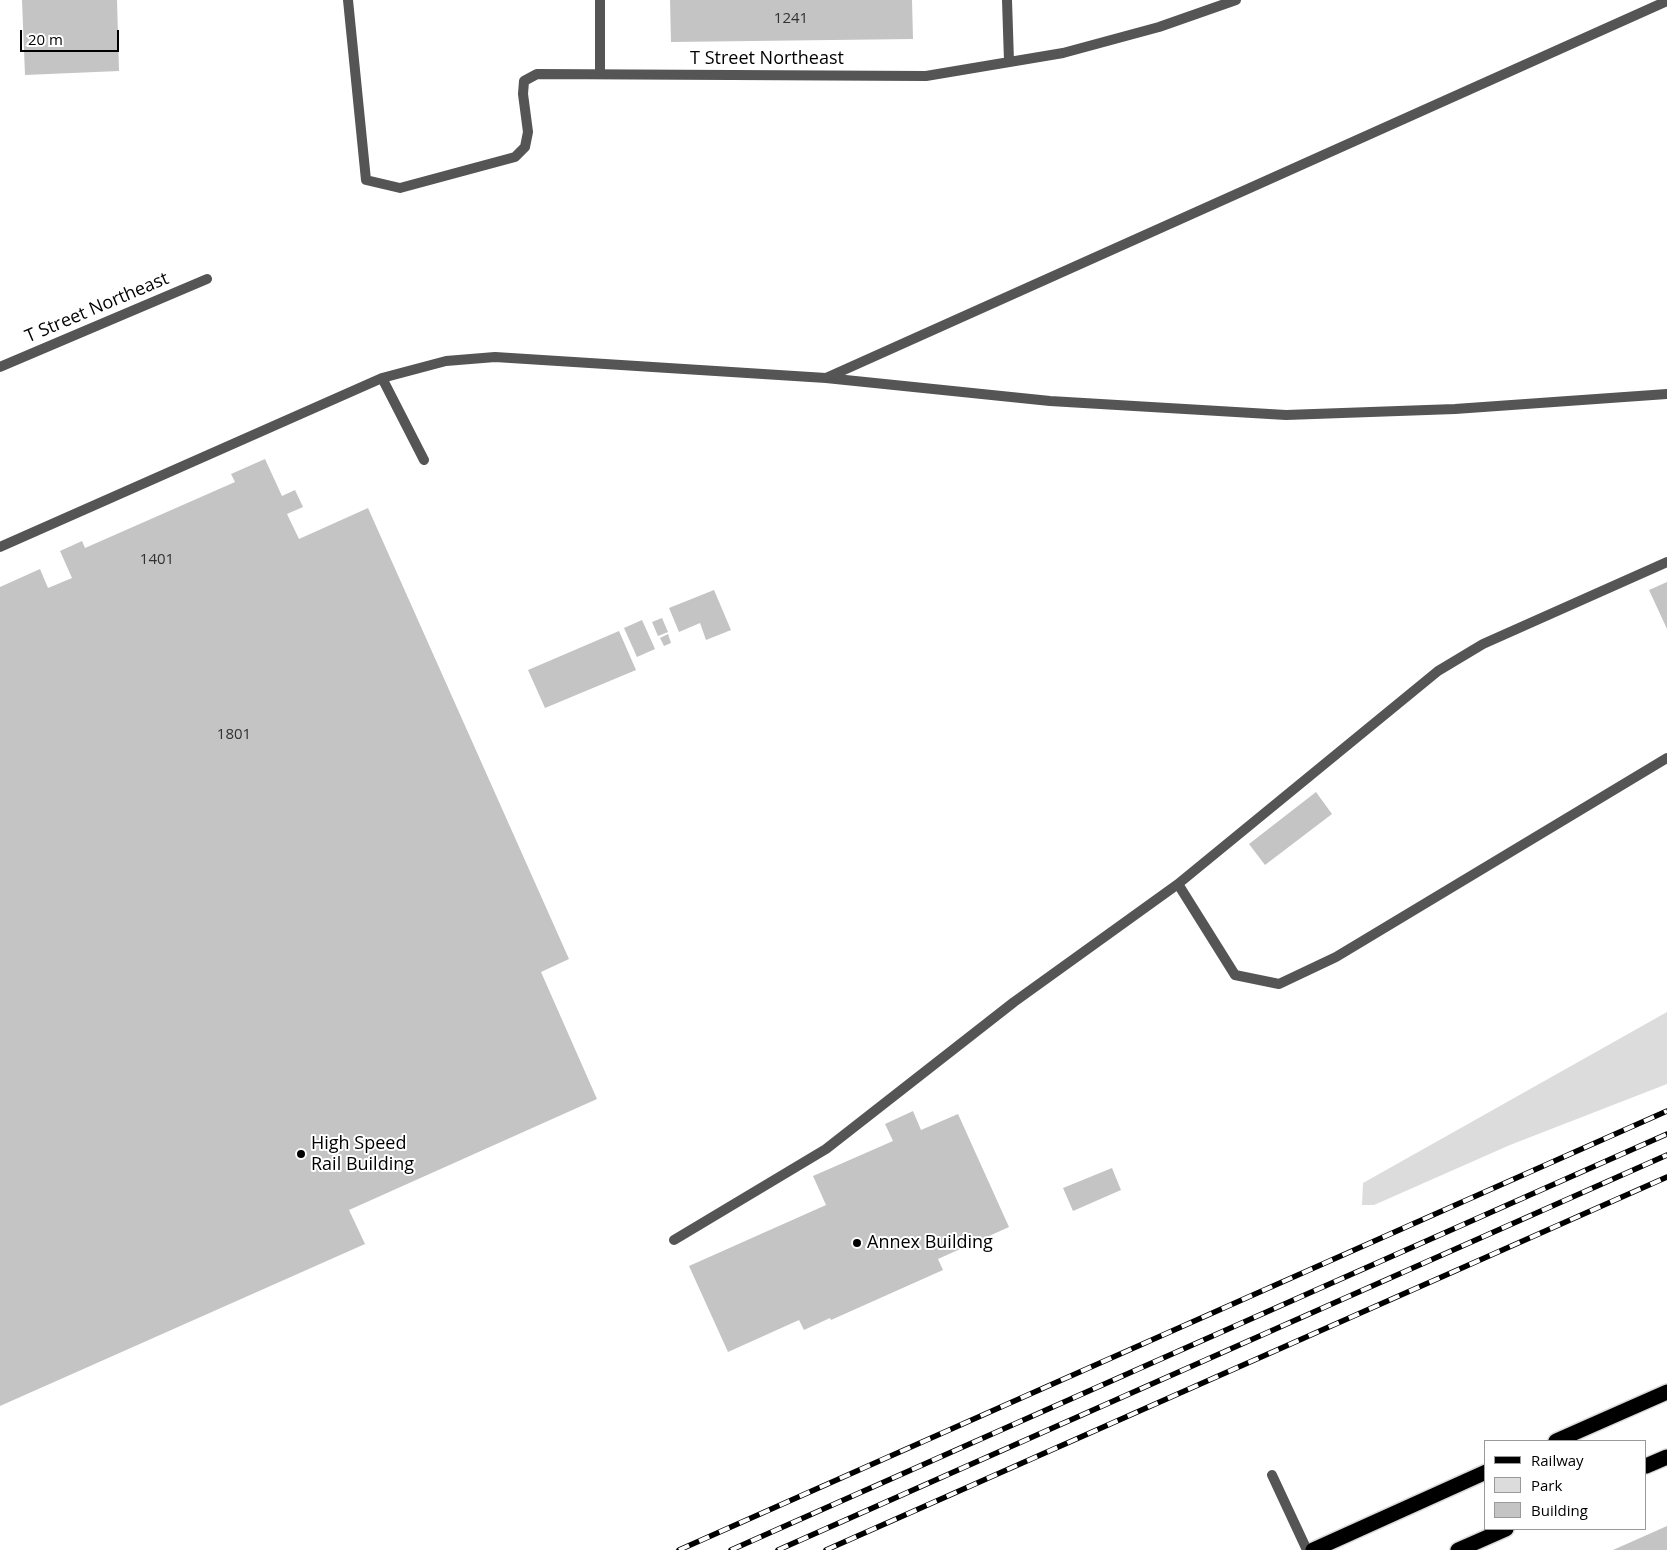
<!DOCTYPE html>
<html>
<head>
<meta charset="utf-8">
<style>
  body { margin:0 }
  #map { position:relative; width:1667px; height:1550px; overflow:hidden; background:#fff; font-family:"Open Sans",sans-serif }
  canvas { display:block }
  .legend { position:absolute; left:1484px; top:1440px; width:162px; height:90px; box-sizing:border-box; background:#fff; border:1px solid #999; margin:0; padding:6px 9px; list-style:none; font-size:15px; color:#000 }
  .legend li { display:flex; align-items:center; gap:10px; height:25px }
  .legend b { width:25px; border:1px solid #999 }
  .scale { position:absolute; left:20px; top:30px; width:99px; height:22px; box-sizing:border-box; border:2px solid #000; border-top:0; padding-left:6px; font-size:15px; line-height:18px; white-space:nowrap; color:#000; -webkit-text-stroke:4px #fff; paint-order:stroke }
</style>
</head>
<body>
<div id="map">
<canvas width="1667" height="1550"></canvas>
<ul class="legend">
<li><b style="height:6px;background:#000"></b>Railway</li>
<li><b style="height:14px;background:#dcdcdc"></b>Park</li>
<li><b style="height:14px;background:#c4c4c4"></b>Building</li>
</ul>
<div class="scale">20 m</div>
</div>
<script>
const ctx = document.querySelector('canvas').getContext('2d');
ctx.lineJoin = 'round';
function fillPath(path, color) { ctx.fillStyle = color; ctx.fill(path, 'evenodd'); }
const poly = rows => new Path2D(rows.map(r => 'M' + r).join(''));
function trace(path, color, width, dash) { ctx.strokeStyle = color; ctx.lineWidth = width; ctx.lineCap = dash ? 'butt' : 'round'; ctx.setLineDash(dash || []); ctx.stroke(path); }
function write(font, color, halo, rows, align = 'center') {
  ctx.font = font + ' "Open Sans",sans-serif'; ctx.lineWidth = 4; ctx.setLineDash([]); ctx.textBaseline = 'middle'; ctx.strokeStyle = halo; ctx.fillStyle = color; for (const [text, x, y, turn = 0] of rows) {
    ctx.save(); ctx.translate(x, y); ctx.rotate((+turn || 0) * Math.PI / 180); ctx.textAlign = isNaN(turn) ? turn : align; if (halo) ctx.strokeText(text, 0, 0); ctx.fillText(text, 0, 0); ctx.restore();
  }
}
fillPath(poly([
  [1667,1012,1667,1084,1510,1145,1374,1205,1362,1205,1363,1183]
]), '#dcdcdc');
fillPath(poly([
  [22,0,117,0,119,71,25,75],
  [670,0,912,0,913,39,671,42],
  [265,459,282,496,295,490,303,507,287,514,299,539,368,508,569,959,541,972,597,1099,349,1210,365,1244,0,1406,0,587,40,569,48,588,72,578,60,551,82,541,85,548,235,482,231,474],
  [1667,582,1667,629,1649,590],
  [714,590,731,630,706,640,700,623,679,632,669,608],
  [662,618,668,632,658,636,652,622],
  [642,620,655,649,637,657,624,628],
  [619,631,636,670,545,708,528,670],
  [668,634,671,643,664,646,660,638],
  [1316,792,1332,814,1265,865,1249,844],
  [913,1111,921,1130,958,1114,1009,1227,938,1259,943,1270,831,1320,830,1318,804,1330,799,1320,728,1352,689,1266,826,1205,813,1176,893,1141,885,1124],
  [1112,1168,1121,1190,1073,1211,1063,1188],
  [1667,1526,1667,1550,1613,1550]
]), '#c4c4c4');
const highway = poly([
  [1556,1441,1667,1392],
  [1646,1466,1667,1457],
  [1313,1550,1486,1472],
  [1458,1550,1506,1529]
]);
trace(highway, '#dbdbdb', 18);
trace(poly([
  [348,0,366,180,400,188,515,157,525,147,528,132,523,94,524,81,537,74,926,76,1063,53,1159,27,1236,0],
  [600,0,600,74],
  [1007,0,1009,61],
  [0,367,207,279],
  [382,378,424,460],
  [826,378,1667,1],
  [0,547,382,378,446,361,495,357,826,378,1050,401,1286,415,1455,409,1667,394],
  [1178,884,1235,975,1279,984,1336,957,1667,758],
  [674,1240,826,1149,1014,1002,1178,884,1438,671,1483,644,1667,562],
  [1272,1475,1307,1550]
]), '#555', 10);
trace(highway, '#000', 15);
const rail = poly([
  [679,1550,1667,1111],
  [731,1550,1667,1134],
  [778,1550,1667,1155],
  [826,1550,1667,1177]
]);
trace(rail, '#000', 5.5);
trace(rail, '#fff', 4, [11]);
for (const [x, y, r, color] of [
  [301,1154,5,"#000"],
  [857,1243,5,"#000"]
]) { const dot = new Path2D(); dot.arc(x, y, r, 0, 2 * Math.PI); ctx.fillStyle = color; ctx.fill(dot); trace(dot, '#fff', 2); }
write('15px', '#313131', null, [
  ["1241",791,19],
  ["1401",157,560],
  ["1801",234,735]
]);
write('18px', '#000', '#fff', [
  ["T Street Northeast",767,59],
  ["T Street Northeast",97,308,-23]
]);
write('18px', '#000', '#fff', [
  ["High Speed",311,1144],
  ["Rail Building",311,1165],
  ["Annex Building",867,1243]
], 'left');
</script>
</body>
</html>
